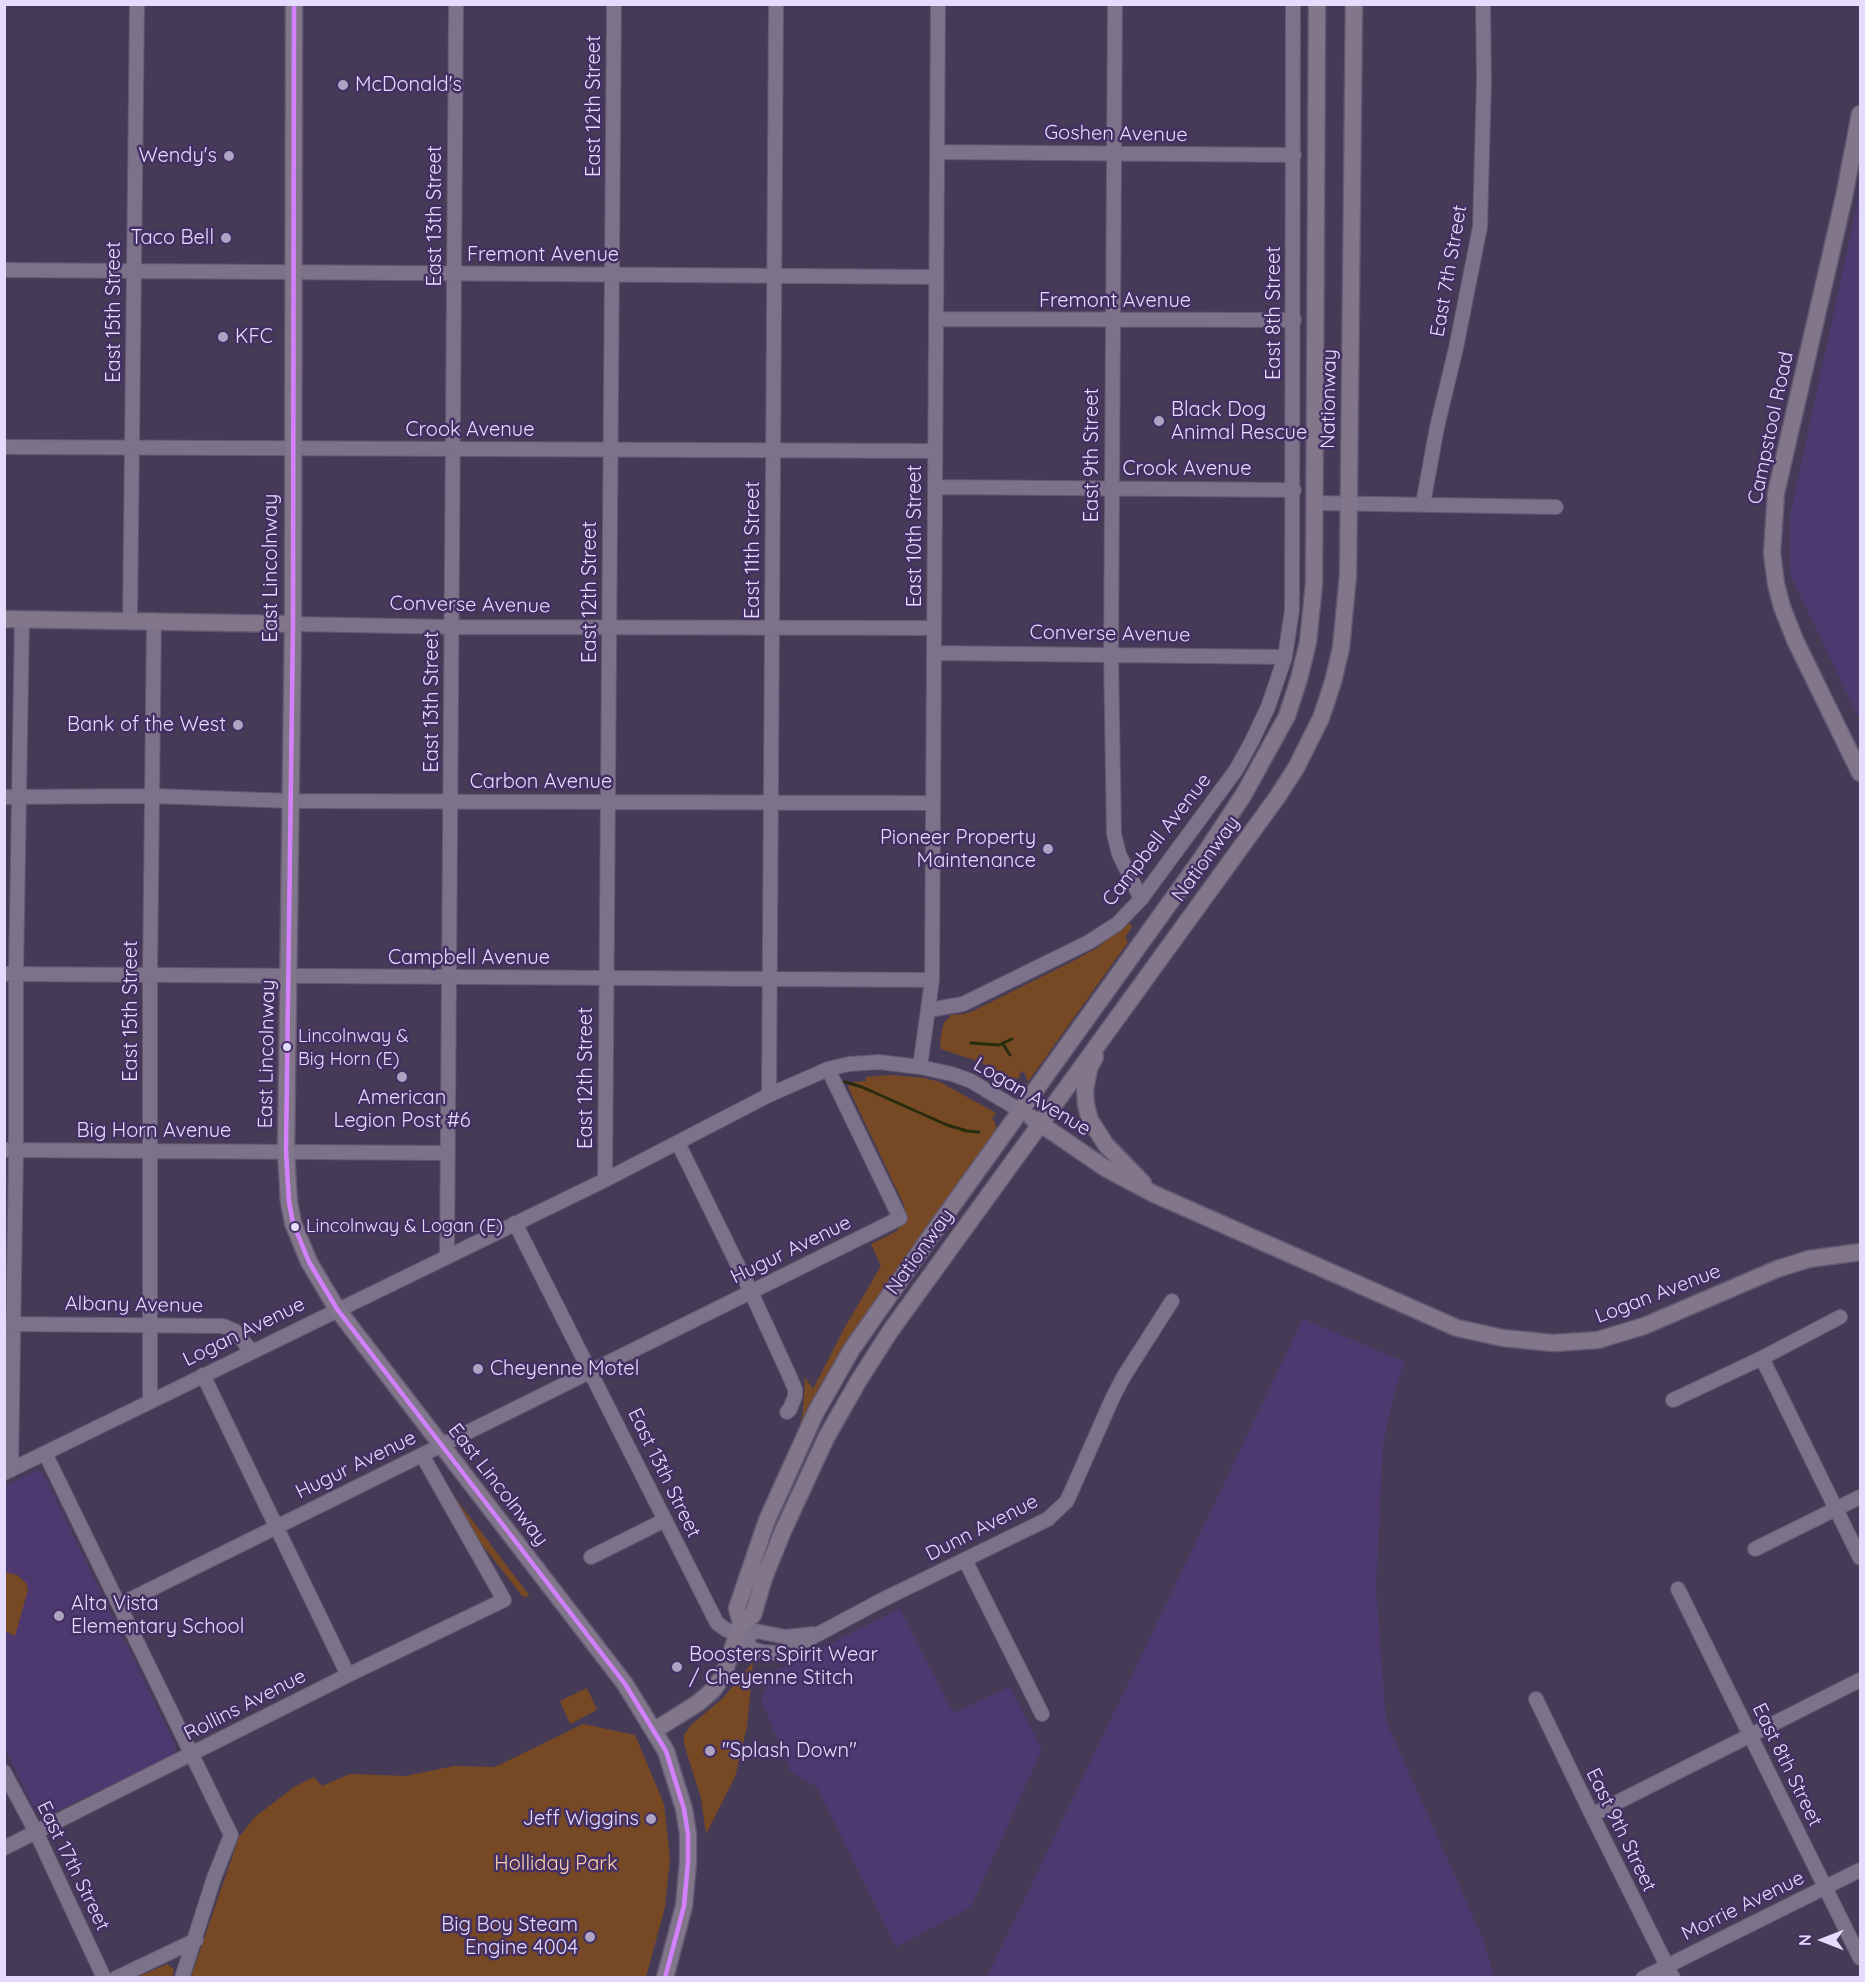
<!DOCTYPE html>
<html>
<head>
<meta charset="utf-8">
<style>
  body { margin:0 }
  #map { position:relative; width:1865px; height:1982px; overflow:hidden; background:#463b57; font-family:Quicksand,sans-serif }
  canvas { display:block }
  .frame { position:absolute; inset:0; border:6px solid #e5dbfc; pointer-events:none }
  .north { position:absolute; left:1793px; top:1910px; width:60px; height:60px; -webkit-text-stroke:4px #432f63; paint-order:stroke; rotate:270deg; font-size:16px; font-weight:700; line-height:24px; text-align:center; color:#e5dbfc }
  .north::after { content:''; display:block; margin:auto; width:21px; height:27px; background:#e5dbfc; clip-path:polygon(50% 0,100% 100%,50% 72%,0 100%) }
</style>
</head>
<body>
<div id="map">
<canvas width="1865" height="1982"></canvas>
<div class="frame"></div>
<div class="north">N</div>
</div>
<script>
const ctx = document.querySelector('canvas').getContext('2d');
ctx.lineJoin = 'round';
function fillPath(path, color) { ctx.fillStyle = color; ctx.fill(path, 'evenodd'); }
const poly = rows => new Path2D(rows.map(r => 'M' + r).join(''));
function trace(path, color, width, dash) { ctx.strokeStyle = color; ctx.lineWidth = width; ctx.lineCap = dash ? 'butt' : 'round'; ctx.setLineDash(dash || []); ctx.stroke(path); }
function write(font, color, halo, rows, align = 'center') {
  ctx.font = font + ' Quicksand,sans-serif'; ctx.lineWidth = 5; ctx.setLineDash([]); ctx.textBaseline = 'middle'; ctx.strokeStyle = halo; ctx.fillStyle = color; for (const [text, x, y, turn = 0] of rows) {
    ctx.save(); ctx.translate(x, y); ctx.rotate((+turn || 0) * Math.PI / 180); ctx.textAlign = isNaN(turn) ? turn : align; if (halo) ctx.strokeText(text, 0, 0); ctx.fillText(text, 0, 0); ctx.restore();
  }
}
fillPath(poly([
  [1860,191,1860,721,1790,574,1790,516],
  [1303,1319,1405,1362,1395,1389,1383,1445,1376,1588,1386,1721,1483,1939,1494,1977,987,1977],
  [35,1471,40,1472,44,1476,176,1746,173,1754,47,1816,36,1812,5,1748,5,1486],
  [900,1609,953,1713,1010,1687,1042,1749,971,1907,896,1947,817,1787,791,1772,761,1699,772,1673]
]), '#4d386f');
fillPath(poly([
  [1128,921,1132,927,1125,937,1128,942,1028,1082,1024,1071,1020,1073,1019,1078,1014,1079,980,1062,941,1049,940,1041,944,1022,950,1017,950,1015,964,1014,971,1012,1075,960,1097,948],
  [891,1075,924,1078,940,1082,996,1113,992,1119,995,1122,996,1127,1000,1130,837,1360,802,1426,800,1424,803,1412,805,1377,813,1389,845,1327,881,1266,871,1244,897,1231,905,1217,904,1205,848,1087,853,1082,866,1081,866,1077],
  [450,1491,529,1595,529,1596,523,1597,469,1528],
  [4,1572,17,1575,26,1583,28,1590,15,1636,5,1631],
  [753,1662,747,1727,735,1777,706,1834,701,1798,684,1744,684,1735,691,1725,723,1698],
  [587,1688,597,1710,570,1724,560,1701],
  [583,1724,635,1735,664,1804,670,1858,665,1907,646,1977,191,1977,239,1837,255,1817,294,1787,314,1777,322,1786,350,1774,406,1776,454,1766,495,1767],
  [167,1964,174,1969,172,1977,138,1977]
]), '#764924');
trace(poly([
  [971,1043,999,1045,1012,1039],
  [1003,1044,1010,1055],
  [840,1083,846,1082,862,1087,947,1125,967,1131,979,1132]
]), '#272c0e', 3);
const minor = poly([
  [1115,4,1111,655,1114,834,1119,854,1141,899],
  [937,152,1294,155],
  [4,270,936,277],
  [936,319,1294,320],
  [4,447,935,451],
  [935,487,1294,490],
  [1315,503,1556,507],
  [1423,504,1437,427,1456,348,1480,227,1484,80,1483,4],
  [130,620,137,4],
  [293,624,452,627,934,628],
  [934,653,1285,657],
  [4,797,153,796,292,801,933,803],
  [4,974,932,980],
  [929,1010,963,1004,1089,942,1117,924,1141,899,1236,770,1252,741,1268,707,1285,657,1292,610,1293,4],
  [920,1067,932,980,938,4],
  [769,1095,776,4],
  [678,1143,751,1292,789,1375,795,1389,795,1396,790,1409,787,1412],
  [4,1150,448,1153],
  [605,1180,614,4],
  [515,1223,717,1623,725,1629,745,1638,756,1631,786,1637,813,1634],
  [447,1256,456,4],
  [6,1324,223,1326,235,1331,252,1352],
  [1762,1358,1860,1558],
  [203,1375,348,1675],
  [1673,1400,1762,1358,1840,1317],
  [150,1402,150,975,154,620],
  [45,1453,231,1835,214,1878,182,1978],
  [11,1470,16,1150,16,974,22,619],
  [4,1473,605,1180,769,1095,828,1069,849,1064,879,1062,920,1067,952,1074,971,1081,1021,1111],
  [1755,1549,1860,1497],
  [591,1557,665,1520],
  [965,1560,1042,1714],
  [1678,1589,1860,1958],
  [119,1605,900,1218,828,1069],
  [745,1638,752,1649,763,1652,777,1653,792,1648,882,1600,1048,1519,1067,1501,1113,1397,1124,1376,1172,1301],
  [1536,1699,1592,1815,1673,1978],
  [4,1772,36,1832,104,1978],
  [1592,1815,1860,1680],
  [4,1848,348,1675,504,1600,422,1455],
  [116,1978,196,1940],
  [1643,1978,1860,1870]
]);
const major = poly([
  [294,4,293,624,286,1151,289,1202,293,1223,309,1262,337,1309,625,1684,666,1751,684,1809,688,1834,688,1862,684,1906,665,1978],
  [1860,114,1844,197,1776,493,1772,553,1776,584,1782,607,1795,640,1860,773],
  [4,619,293,624],
  [1095,1057,1089,1069,1085,1090,1086,1105,1090,1120,1106,1145,1143,1183],
  [1032,1118,1105,1168,1154,1194,1457,1328,1503,1338,1553,1343,1598,1340,1644,1326,1777,1269,1809,1259,1860,1252],
  [741,1624,753,1615,764,1578,783,1531,827,1436,859,1380,891,1330,1278,796,1296,768,1321,718,1333,682,1341,648,1348,575,1354,4],
  [655,1730,698,1703,713,1690,723,1676,741,1624,737,1608,767,1520,816,1412,852,1349,940,1223,1202,858,1244,794,1287,716,1299,679,1308,642,1314,584,1317,4]
]);
trace(minor, '#625871', 16);
trace(major, '#625871', 19);
trace(minor, '#7c728a', 14);
trace(major, '#82768b', 16);
trace(poly([
  [294,4,293,624,286,1151,289,1202,293,1223,309,1262,337,1309,625,1684,666,1751,684,1809,688,1834,688,1862,684,1906,665,1978]
]), '#d380ff', 4.5);
for (const [x, y, r, color] of [
  [343,85,6,"#ada3c2"],
  [229,156,6,"#ada3c2"],
  [226,238,6,"#ada3c2"],
  [223,337,6,"#ada3c2"],
  [1159,421,6,"#ada3c2"],
  [238,725,6,"#ada3c2"],
  [1048,849,6,"#ada3c2"],
  [287,1047,5,"#e5dbfc"],
  [402,1077,6,"#ada3c2"],
  [295,1227,5,"#e5dbfc"],
  [478,1369,6,"#ada3c2"],
  [59,1616,6,"#ada3c2"],
  [677,1667,6,"#ada3c2"],
  [710,1751,6,"#ada3c2"],
  [651,1819,6,"#ada3c2"],
  [590,1937,6,"#ada3c2"]
]) { const dot = new Path2D(); dot.arc(x, y, r, 0, 2 * Math.PI); ctx.fillStyle = color; ctx.fill(dot); trace(dot, '#432f63', 2); }
write('18px', '#e5dbfc', '#432f63', [
  ["Lincolnway &",298,1037],
  ["Big Horn (E)",298,1060],
  ["Lincolnway & Logan (E)",306,1227]
], 'left');
write('20px', '#e5dbfc', '#432f63', [
  ["McDonald's",355,85],
  ["Wendy's",217,156,"right"],
  ["Taco Bell",214,238,"right"],
  ["KFC",235,337],
  ["Black Dog",1171,410],
  ["Animal Rescue",1171,433],
  ["Bank of the West",226,725,"right"],
  ["Pioneer Property",1036,838,"right"],
  ["Maintenance",1036,861,"right"],
  ["American",402,1098,"center"],
  ["Legion Post #6",402,1121,"center"],
  ["Cheyenne Motel",490,1369],
  ["Alta Vista",71,1604],
  ["Elementary School",71,1627],
  ["Boosters Spirit Wear",689,1655],
  ["/ Cheyenne Stitch",689,1678],
  ["\"Splash Down\"",722,1751],
  ["Jeff Wiggins",639,1819,"right"],
  ["Big Boy Steam",578,1925,"right"],
  ["Engine 4004",578,1948,"right"]
], 'left');
write('20px', '#e5dbfc', '#432f63', [
  ["East 12th Street",594,106,-90],
  ["Goshen Avenue",1116,134,1],
  ["East 13th Street",435,216,-90],
  ["Fremont Avenue",543,255],
  ["East 7th Street",1449,271,-80],
  ["Fremont Avenue",1115,301],
  ["East 15th Street",114,312,-90],
  ["East 8th Street",1274,313,-90],
  ["Nationway",1329,399,-89],
  ["Campstool Road",1771,428,-78],
  ["Crook Avenue",470,430],
  ["East 9th Street",1092,455,-90],
  ["Crook Avenue",1187,469],
  ["East 10th Street",915,536,-90],
  ["East 11th Street",753,550,-90],
  ["East Lincolnway",271,568,-90],
  ["East 12th Street",590,592,-90],
  ["Converse Avenue",470,605,1],
  ["Converse Avenue",1110,634,1],
  ["East 13th Street",432,702,-90],
  ["Carbon Avenue",541,782],
  ["Campbell Avenue",1157,840,-52],
  ["Nationway",1206,859,-54],
  ["Campbell Avenue",469,958],
  ["East 15th Street",131,1011,-90],
  ["East Lincolnway",267,1054,-89],
  ["East 12th Street",586,1078,-90],
  ["Logan Avenue",1032,1097,31],
  ["Big Horn Avenue",154,1131],
  ["Hugur Avenue",791,1250,-26],
  ["Nationway",920,1252,-54],
  ["Logan Avenue",1658,1294,-21],
  ["Albany Avenue",134,1305,1],
  ["Logan Avenue",244,1332,-26],
  ["Hugur Avenue",356,1465,-26],
  ["East 13th Street",664,1473,64],
  ["East Lincolnway",498,1485,52],
  ["Dunn Avenue",982,1528,-27],
  ["Rollins Avenue",245,1705,-27],
  ["East 8th Street",1787,1765,64],
  ["East 9th Street",1621,1830,64],
  ["East 17th Street",73,1866,64],
  ["Morrie Avenue",1743,1906,-26]
]);
write('20px', '#fed1ae', '#432f63', [
  ["Holliday Park",556,1864]
]);
</script>
</body>
</html>
